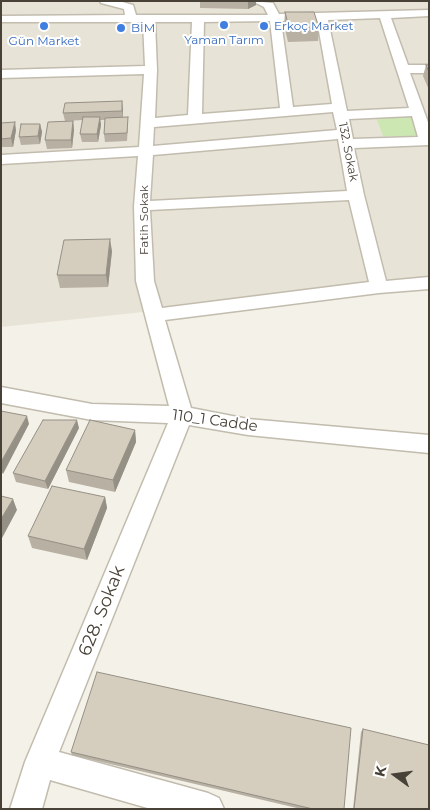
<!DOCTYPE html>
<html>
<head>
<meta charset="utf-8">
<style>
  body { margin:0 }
  #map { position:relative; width:430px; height:810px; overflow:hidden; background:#f4f1e8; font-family:Montserrat,sans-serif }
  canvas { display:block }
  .frame { position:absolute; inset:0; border:2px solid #474137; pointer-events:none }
  .north { position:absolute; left:370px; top:750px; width:50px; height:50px; -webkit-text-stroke:4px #fff; paint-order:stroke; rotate:284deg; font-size:14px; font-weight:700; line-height:20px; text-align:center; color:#474137 }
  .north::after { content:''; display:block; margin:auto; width:18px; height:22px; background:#474137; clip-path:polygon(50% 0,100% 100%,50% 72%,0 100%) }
</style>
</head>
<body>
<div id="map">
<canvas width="430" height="810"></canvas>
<div class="frame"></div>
<div class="north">K</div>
</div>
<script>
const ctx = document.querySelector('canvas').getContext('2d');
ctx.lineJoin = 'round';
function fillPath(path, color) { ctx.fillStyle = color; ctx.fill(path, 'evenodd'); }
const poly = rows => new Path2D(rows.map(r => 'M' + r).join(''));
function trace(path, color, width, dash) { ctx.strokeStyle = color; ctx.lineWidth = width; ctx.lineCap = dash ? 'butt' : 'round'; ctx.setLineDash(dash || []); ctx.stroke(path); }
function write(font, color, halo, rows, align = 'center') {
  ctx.font = font + ' Montserrat,sans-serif'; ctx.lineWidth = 4; ctx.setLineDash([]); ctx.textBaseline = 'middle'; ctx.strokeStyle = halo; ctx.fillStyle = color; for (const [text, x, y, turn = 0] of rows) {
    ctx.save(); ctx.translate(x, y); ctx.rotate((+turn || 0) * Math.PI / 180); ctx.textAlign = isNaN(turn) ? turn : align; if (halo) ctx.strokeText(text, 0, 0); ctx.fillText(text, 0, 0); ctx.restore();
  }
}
fillPath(poly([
  [1,1,429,1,429,282,1,327]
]), '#e8e3d7');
fillPath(poly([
  [411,116,420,136,383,136,376,117]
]), '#cde7b2');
const minor = poly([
  [100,1,119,1,133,5,136,15,268,15,264,7,252,1,273,3,279,14,429,10,429,16,391,18,408,65,429,65,429,73,410,73,429,125,429,145,354,148,364,195,386,281,429,277,429,289,379,293,165,320,191,408,248,419,429,435,429,453,248,435,189,425,59,752,208,793,219,798,224,809,151,809,50,780,42,809,10,809,25,762,168,423,92,420,1,403,1,387,92,404,169,406,136,281,134,206,138,156,1,164,1,155,139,147,144,74,1,78,1,70,145,66,143,22,1,22,1,16,125,15,124,9,101,3,100,1],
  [380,18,409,108,347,111,328,20,380,18],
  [317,20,332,104,293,107,281,21,317,20],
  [270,21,280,108,202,114,204,22,270,21],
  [155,22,192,22,188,115,155,118,157,70,155,22],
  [333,112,337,130,153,146,154,127,333,112],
  [412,116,418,137,353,139,349,119,412,116],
  [338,139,347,191,150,201,153,155,338,139],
  [349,200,369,282,162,308,154,281,150,210,349,200]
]);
trace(minor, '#c2bcae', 3);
fillPath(minor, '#fff');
fillPath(poly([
  [200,1,256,1,256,5,248,9,200,8],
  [285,12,319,28,318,41,288,42,284,25],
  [426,65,429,65,429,90,423,76],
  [122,101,123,117,128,126,127,141,105,142,104,134,105,120,100,120,101,125,98,142,82,142,80,134,83,120,65,121,63,113],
  [73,121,74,130,72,148,47,149,45,140],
  [1,123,16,130,13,147,1,147],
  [40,124,42,132,40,144,21,145,19,137],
  [112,251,108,287,60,288,57,275],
  [79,428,48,489,16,482,13,473],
  [135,430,136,442,115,492,69,482,66,470],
  [105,497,107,508,87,560,32,548,28,536],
  [363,729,429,809,353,809,361,732],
  [71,752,344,809,301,809,72,755]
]), '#b7b0a3');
fillPath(poly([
  [249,1,256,1,256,5,248,9,248,2],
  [122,101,123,110,122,119],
  [100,117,101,125,98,142,97,134],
  [73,121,74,130,72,148,71,140],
  [15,122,16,130,13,147,11,138],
  [40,124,42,132,40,144,38,136],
  [110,239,112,251,108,287,106,275],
  [27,416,29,424,3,474,1,471,1,462],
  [77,420,79,428,48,489,45,481],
  [135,430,136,442,115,492,113,480],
  [105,497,107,508,87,560,84,549],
  [13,499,17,510,1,540,1,519]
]), '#959085');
const building = poly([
  [285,12,314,12,319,28,289,28,285,12],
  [426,65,429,65,429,72,426,65],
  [122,101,122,111,63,113,65,103,122,101],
  [83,117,100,117,97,134,80,134,83,117],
  [128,117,127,133,104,134,105,118,128,117],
  [73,121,71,140,45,140,48,122,73,121],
  [15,122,11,138,1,139,1,123,15,122],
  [21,124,40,124,38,136,19,137,21,124],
  [110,239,106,275,57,275,64,240,110,239],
  [1,411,27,416,1,462,1,411],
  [43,420,77,420,45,481,13,473,43,420],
  [90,420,135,430,113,480,66,470,90,420],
  [52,486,105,497,84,549,28,536,52,486],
  [1,496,13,499,1,519,1,496],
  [97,672,351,728,344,809,313,809,71,752,97,672],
  [363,729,429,745,429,809,354,809,363,729]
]);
fillPath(building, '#d5cdbe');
trace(building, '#959085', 1);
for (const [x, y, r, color] of [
  [224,25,5,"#3f7fe0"],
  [44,26,5,"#3f7fe0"],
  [264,26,5,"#3f7fe0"],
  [121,28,5,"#3f7fe0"]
]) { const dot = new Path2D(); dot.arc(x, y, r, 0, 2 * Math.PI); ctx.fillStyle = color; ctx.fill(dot); trace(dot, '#fff', 2); }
write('12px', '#366cbe', '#fff', [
  ["Erkoç Market",274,26],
  ["BİM",131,28],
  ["Yaman Tarım",224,40,"center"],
  ["Gün Market",44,41,"center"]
], 'left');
write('12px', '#474137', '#fff', [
  ["132. Sokak",348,152,79],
  ["Fatih Sokak",144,220,-90]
]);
write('15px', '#474137', '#fff', [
  ["110_1 Cadde",215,421,8]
]);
write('18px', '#474137', '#fff', [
  ["628. Sokak",102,611,-68]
]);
</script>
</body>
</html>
